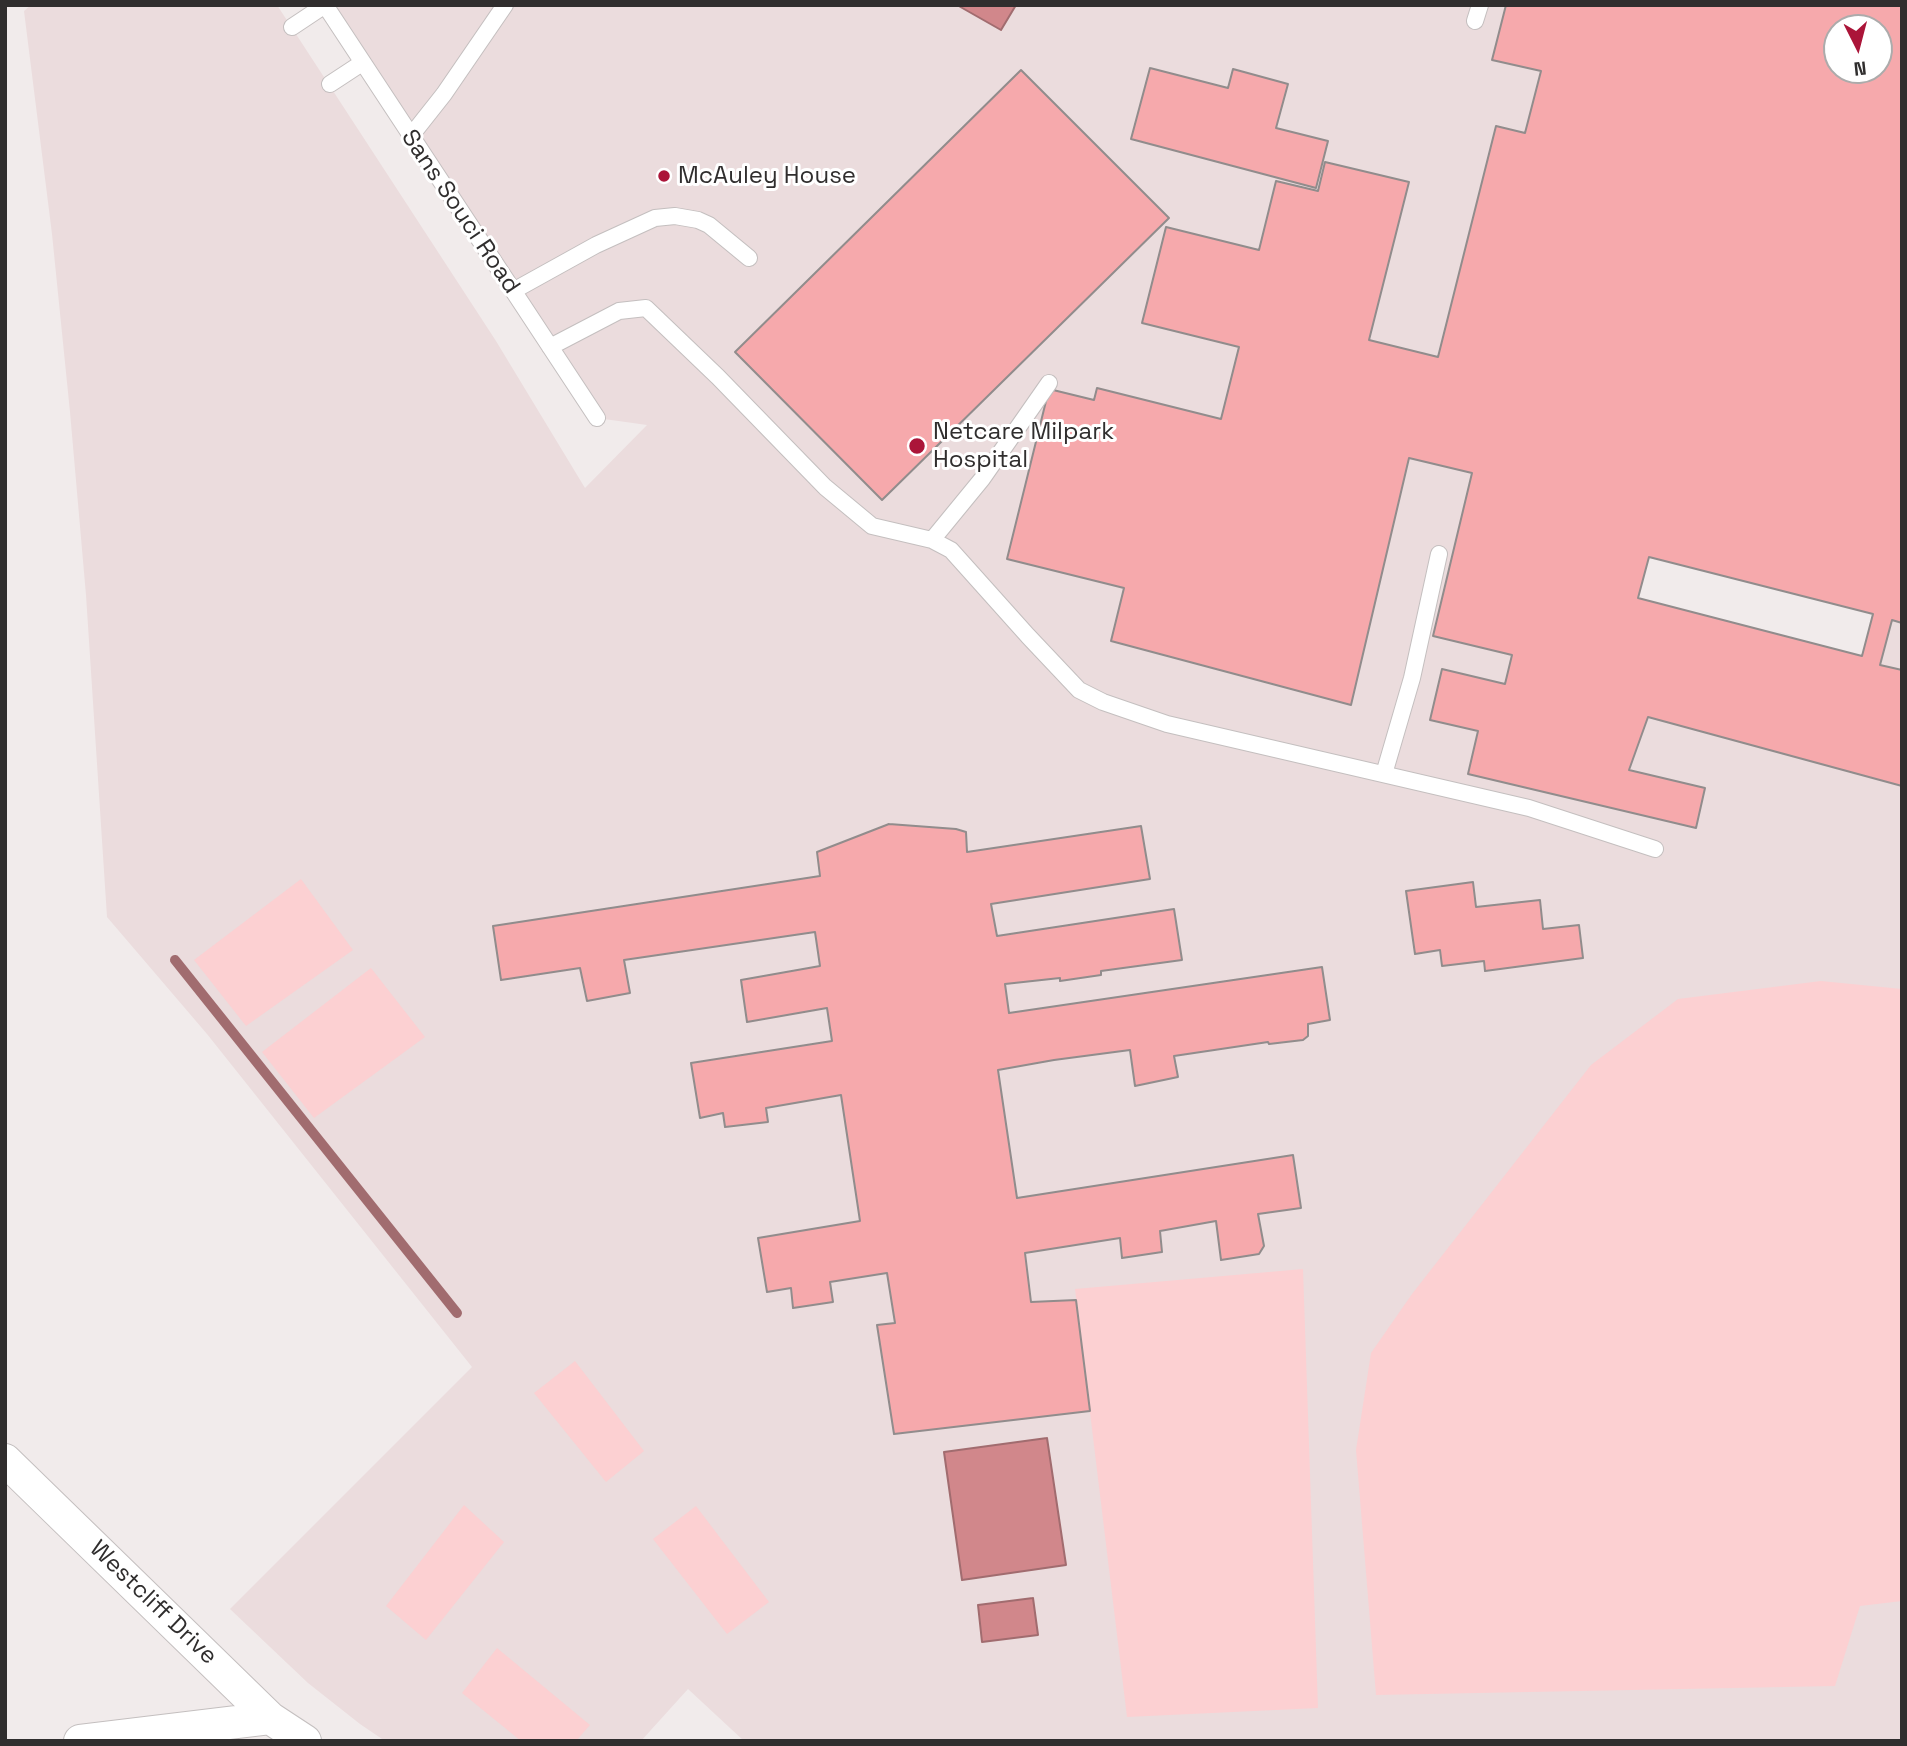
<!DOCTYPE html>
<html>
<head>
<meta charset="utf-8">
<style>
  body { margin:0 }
  #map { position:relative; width:1907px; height:1746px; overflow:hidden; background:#f1ebeb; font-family:"Space Grotesk",sans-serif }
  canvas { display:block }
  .frame { position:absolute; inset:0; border:7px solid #302e2e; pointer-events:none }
  .north { position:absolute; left:1823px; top:14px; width:70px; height:70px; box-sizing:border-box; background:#fff; border:2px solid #acabab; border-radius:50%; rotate:174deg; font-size:19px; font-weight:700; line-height:28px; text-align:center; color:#302e2e }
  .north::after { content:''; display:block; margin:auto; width:24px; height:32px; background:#ab1539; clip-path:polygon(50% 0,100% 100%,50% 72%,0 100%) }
</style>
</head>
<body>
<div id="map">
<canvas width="1907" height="1746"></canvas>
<div class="frame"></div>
<div class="north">N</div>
</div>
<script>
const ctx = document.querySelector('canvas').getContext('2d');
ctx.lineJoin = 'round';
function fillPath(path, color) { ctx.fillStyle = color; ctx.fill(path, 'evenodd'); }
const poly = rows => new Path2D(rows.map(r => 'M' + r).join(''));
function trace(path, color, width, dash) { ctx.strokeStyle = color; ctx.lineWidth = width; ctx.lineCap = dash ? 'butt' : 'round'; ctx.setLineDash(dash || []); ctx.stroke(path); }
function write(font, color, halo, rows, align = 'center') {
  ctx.font = font + ' "Space Grotesk",sans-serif'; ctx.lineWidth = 6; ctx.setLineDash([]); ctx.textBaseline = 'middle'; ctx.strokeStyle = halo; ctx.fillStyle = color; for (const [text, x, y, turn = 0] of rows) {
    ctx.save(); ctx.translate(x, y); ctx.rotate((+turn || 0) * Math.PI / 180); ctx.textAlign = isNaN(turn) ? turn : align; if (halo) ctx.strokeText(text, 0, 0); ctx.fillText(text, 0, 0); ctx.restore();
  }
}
fillPath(poly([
  [31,5,277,5,496,341,585,488,647,425,597,418,329,5,1506,5,1492,60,1541,71,1525,133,1496,126,1438,357,1369,340,1325,163,1318,191,1277,181,1259,250,1166,227,1142,323,1239,347,1221,419,1097,388,1094,400,1049,389,1124,588,1112,641,1350,705,1409,458,1472,473,1433,636,1512,655,1505,684,1442,670,1430,719,1478,731,1468,774,1696,828,1705,788,1629,770,1648,717,1902,786,1902,1741,744,1741,688,1689,641,1741,385,1741,360,1724,308,1683,230,1609,472,1367,207,1034,107,917,86,595,70,412,52,234,24,11],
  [1892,620,1902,623,1902,670,1880,665]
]), '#ebdcdd');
fillPath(poly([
  [301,879,353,950,246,1026,194,960],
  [371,968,425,1037,314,1118,262,1052],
  [1821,981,1902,989,1902,1601,1860,1606,1835,1686,1376,1695,1356,1450,1371,1353,1412,1294,1591,1065,1678,999],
  [1303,1269,1318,1708,1127,1717,1075,1289],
  [575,1361,644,1451,606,1482,534,1393],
  [464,1505,504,1542,426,1640,386,1606],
  [696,1506,769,1602,727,1634,653,1539],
  [497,1648,590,1725,576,1741,521,1741,462,1693]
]), '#fcd0d2');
const water = poly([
  [957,5,1016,5,1001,30,957,5],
  [1047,1438,1066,1565,962,1580,944,1452,1047,1438],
  [1033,1598,1038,1635,982,1642,978,1605,1033,1598]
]);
fillPath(water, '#d1878b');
trace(water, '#a16c6f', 2);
trace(poly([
  [175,960,457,1313]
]), '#a16c6f', 10);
const building = poly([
  [1506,5,1902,5,1902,623,1892,620,1880,665,1902,670,1902,786,1648,717,1629,770,1705,788,1696,828,1468,774,1478,731,1430,720,1442,669,1505,684,1512,655,1433,636,1472,473,1409,458,1351,705,1111,641,1124,588,1007,559,1049,389,1094,400,1097,388,1221,419,1239,347,1142,323,1166,227,1259,250,1276,181,1318,191,1325,162,1409,182,1369,340,1438,357,1496,126,1525,133,1541,71,1492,60,1506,5],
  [1837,28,1879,28,1879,70,1837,70,1837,28],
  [1649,557,1873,614,1862,656,1638,598,1649,557],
  [1150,68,1228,88,1233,69,1288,84,1276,128,1328,141,1316,188,1131,139,1150,68],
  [1021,70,1169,218,882,500,735,352,1021,70],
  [889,824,956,829,966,832,967,852,1141,826,1150,879,991,904,997,936,1174,909,1182,960,1101,971,1101,975,1060,981,1060,978,1005,984,1009,1013,1322,967,1330,1020,1308,1024,1308,1036,1303,1040,1269,1044,1268,1042,1174,1056,1178,1077,1135,1086,1130,1050,1054,1060,998,1070,1017,1198,1293,1155,1301,1208,1258,1214,1264,1246,1259,1254,1221,1260,1216,1221,1160,1231,1162,1252,1122,1258,1120,1238,1025,1253,1031,1302,1076,1300,1090,1411,894,1434,877,1325,895,1323,887,1273,830,1282,833,1302,793,1308,791,1288,767,1292,758,1238,860,1221,841,1095,766,1108,768,1122,725,1127,723,1113,700,1118,691,1063,832,1041,827,1008,747,1022,741,980,820,966,815,932,624,960,630,993,587,1001,580,968,501,980,493,926,820,876,817,852,889,824],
  [1473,882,1476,907,1540,900,1543,929,1579,925,1583,958,1485,971,1484,961,1442,966,1440,950,1415,954,1406,891,1473,882]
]);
fillPath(building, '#f6a9ac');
trace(building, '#918c8c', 2);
const service = poly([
  [325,5,597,418],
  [1475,21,1480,5],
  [292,27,325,5],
  [330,84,362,63],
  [410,137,444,94,505,5],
  [513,291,596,245,655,218,675,216,698,220,709,225,749,258],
  [550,347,619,311,646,308,718,377,825,487,872,526,932,540,951,550,1028,636,1079,690,1103,702,1167,724,1529,808,1655,849],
  [932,540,982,479,1049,383],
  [1384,774,1412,678,1439,554]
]);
const minor = poly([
  [5,1460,270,1718,305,1741],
  [80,1741,270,1718]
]);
trace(service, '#c4bfbf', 18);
trace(minor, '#c4bfbf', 34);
trace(service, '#fff', 16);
trace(minor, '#fff', 32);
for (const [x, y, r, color] of [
  [664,176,7,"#ab1539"],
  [917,446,9,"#ab1539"]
]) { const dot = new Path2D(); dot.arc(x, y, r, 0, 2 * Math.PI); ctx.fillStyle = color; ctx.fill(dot); trace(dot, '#fff', 2.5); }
write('24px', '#302e2e', '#fff', [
  ["McAuley House",678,176],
  ["Netcare Milpark",933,432],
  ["Hospital",933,460]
], 'left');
write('24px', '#302e2e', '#fff', [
  ["Sans Souci Road",460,212,56],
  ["Westcliff Drive",153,1603,44]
]);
</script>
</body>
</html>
